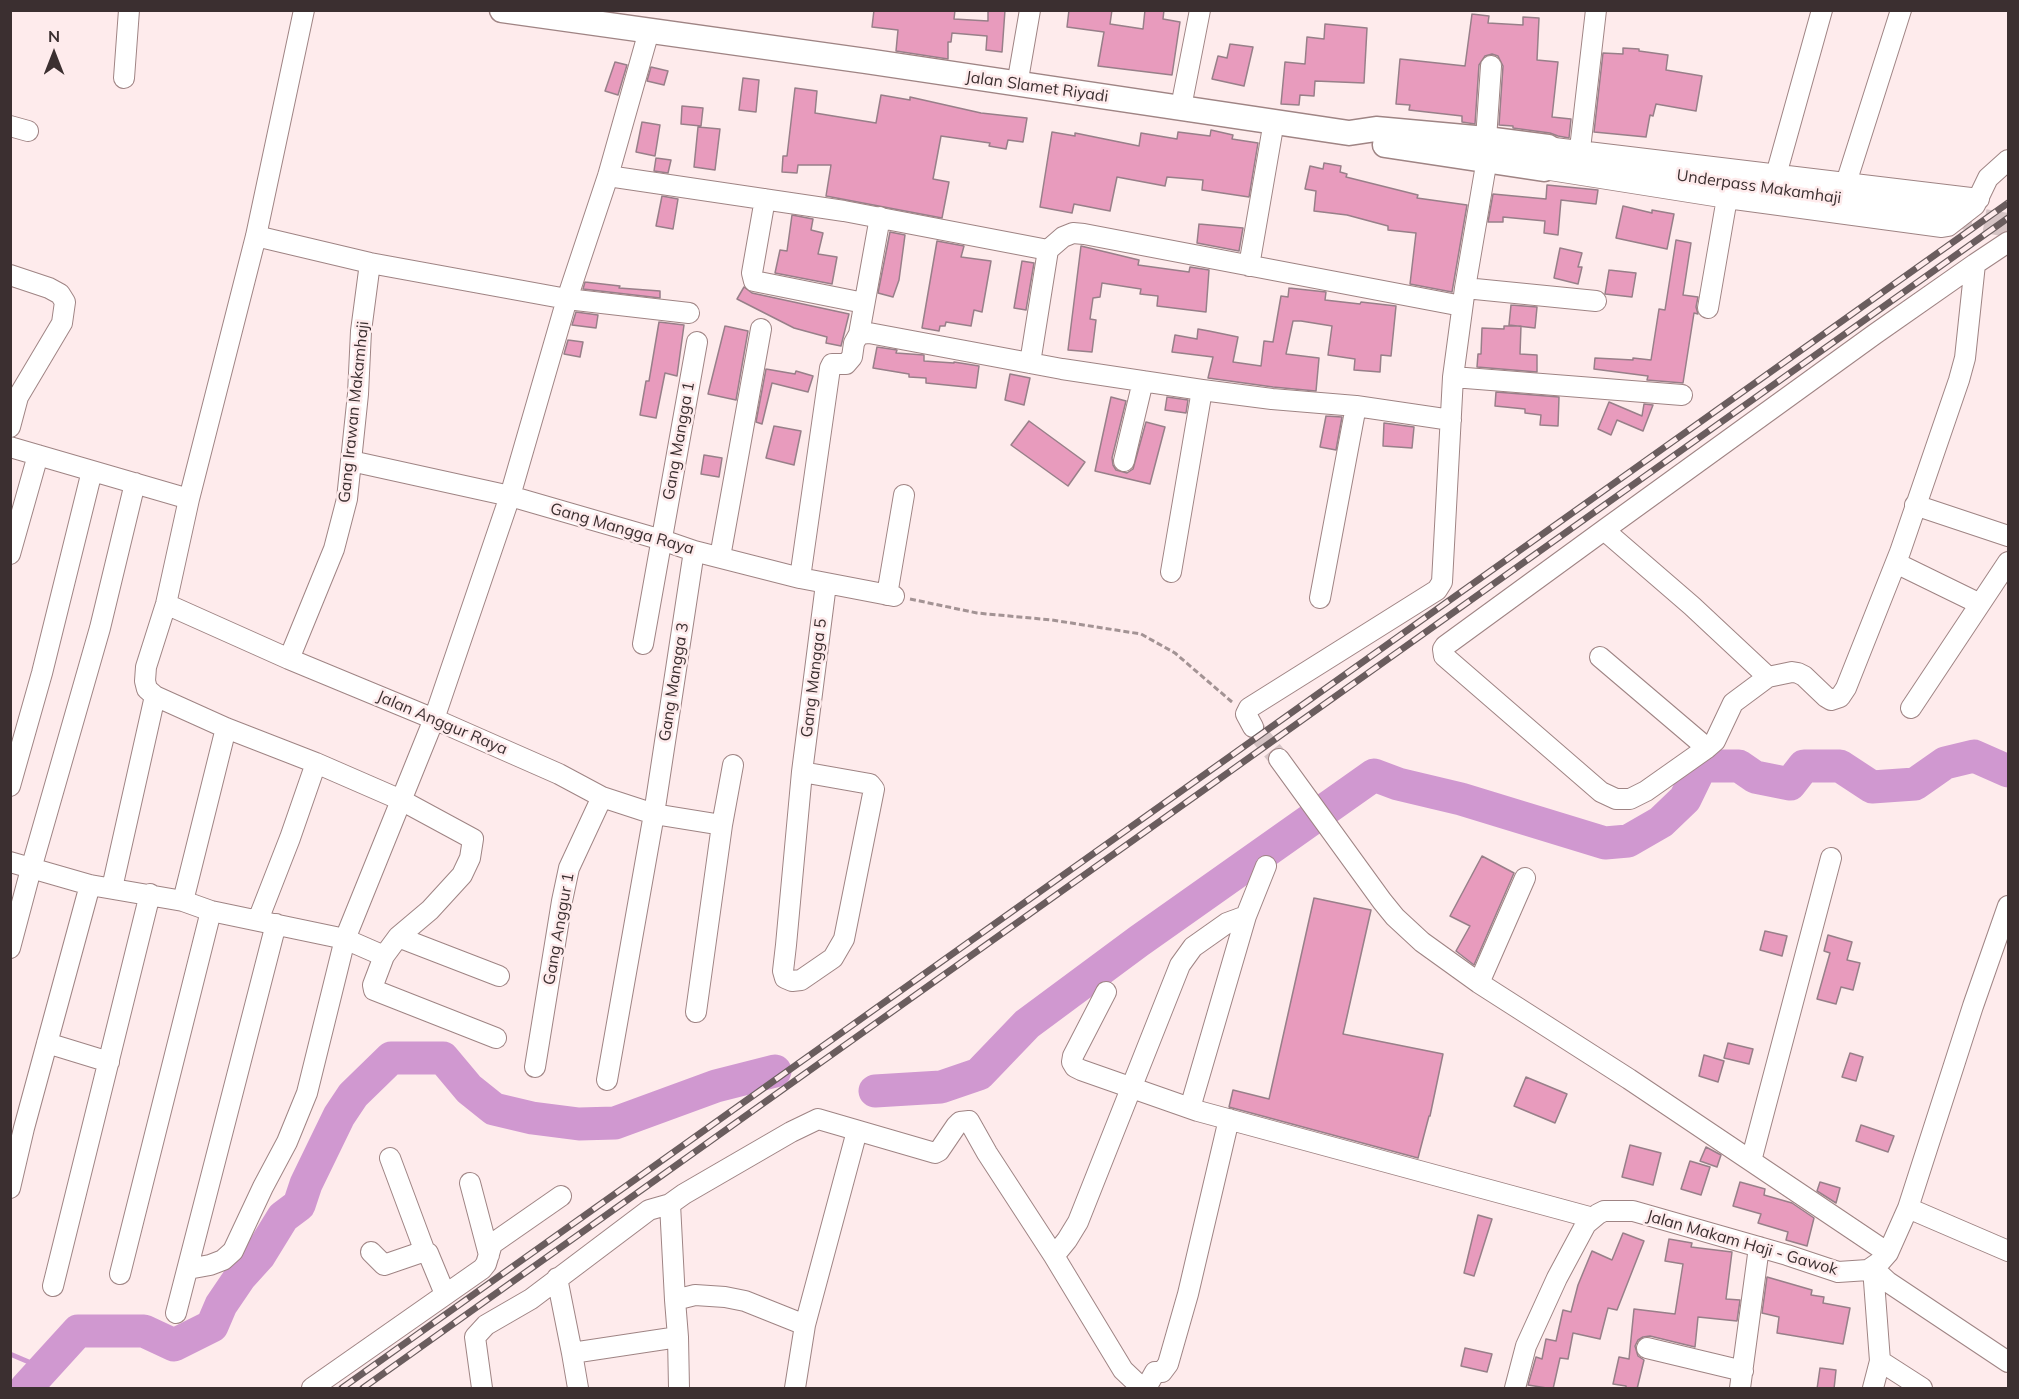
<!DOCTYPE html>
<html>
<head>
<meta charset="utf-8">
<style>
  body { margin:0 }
  #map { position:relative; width:2019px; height:1399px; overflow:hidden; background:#feebec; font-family:Mulish,sans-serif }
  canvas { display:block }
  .frame { position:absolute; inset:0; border:12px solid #3b2f30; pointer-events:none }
  .north { position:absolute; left:24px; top:24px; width:60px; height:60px; -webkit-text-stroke:4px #feebec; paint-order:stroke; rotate:0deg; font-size:16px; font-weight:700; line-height:24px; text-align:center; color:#3b2f30 }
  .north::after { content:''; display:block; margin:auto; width:21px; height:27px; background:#3b2f30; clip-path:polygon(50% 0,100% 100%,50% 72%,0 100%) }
</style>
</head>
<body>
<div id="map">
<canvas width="2019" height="1399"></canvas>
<div class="frame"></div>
<div class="north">N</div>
</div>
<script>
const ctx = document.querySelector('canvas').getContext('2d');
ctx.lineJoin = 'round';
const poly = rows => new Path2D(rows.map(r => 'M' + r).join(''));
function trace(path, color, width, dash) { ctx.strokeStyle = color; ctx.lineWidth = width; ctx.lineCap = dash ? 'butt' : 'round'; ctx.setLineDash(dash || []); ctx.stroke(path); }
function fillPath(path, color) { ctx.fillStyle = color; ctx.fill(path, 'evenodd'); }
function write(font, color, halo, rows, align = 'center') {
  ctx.font = font + ' Mulish,sans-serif'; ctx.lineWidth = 5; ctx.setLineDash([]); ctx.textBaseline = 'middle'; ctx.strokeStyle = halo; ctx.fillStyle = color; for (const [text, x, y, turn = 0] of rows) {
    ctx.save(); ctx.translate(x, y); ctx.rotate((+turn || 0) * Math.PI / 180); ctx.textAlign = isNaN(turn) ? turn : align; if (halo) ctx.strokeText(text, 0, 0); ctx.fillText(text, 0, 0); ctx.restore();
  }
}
trace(poly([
  [10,1354,43,1368]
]), '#d098d0', 5);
trace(poly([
  [875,1091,941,1087,979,1074,1027,1024,1139,941,1374,775,1398,784,1461,799,1605,843,1628,841,1661,822,1685,799,1701,766,1739,766,1755,777,1790,784,1804,766,1840,766,1872,787,1915,784,1945,763,1974,756,2008,771],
  [26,1388,78,1331,144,1331,174,1345,212,1326,221,1305,240,1277,259,1256,283,1217,299,1205,306,1184,339,1116,353,1095,391,1058,443,1058,469,1089,494,1109,532,1118,579,1124,615,1123,716,1086,775,1071]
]), '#d098d0', 33);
const building = poly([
  [874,10,955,10,954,19,988,21,988,10,1005,10,1002,52,986,50,987,36,952,33,951,42,948,42,948,59,896,51,898,30,872,27,874,10],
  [1069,10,1112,10,1110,24,1143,29,1145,10,1164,10,1163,19,1180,22,1172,75,1098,66,1104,32,1067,27,1069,10],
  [1472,14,1489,16,1488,23,1523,25,1523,17,1539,18,1537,60,1558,62,1552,117,1571,119,1569,138,1558,136,1550,133,1513,128,1513,126,1499,125,1503,66,1498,56,1492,54,1485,56,1479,65,1475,124,1462,122,1462,116,1409,110,1410,105,1396,104,1400,59,1465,66,1472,14],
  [1325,24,1367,28,1364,83,1315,81,1314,96,1300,95,1299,105,1281,104,1285,62,1305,64,1307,37,1324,39,1325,24],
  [1230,44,1253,47,1244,86,1212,79,1218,56,1227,58,1230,44],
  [1623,48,1639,49,1639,51,1668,55,1666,70,1702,76,1696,111,1656,104,1653,116,1650,115,1646,137,1594,132,1603,53,1623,54,1623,48],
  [615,62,627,65,618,95,605,91,615,62],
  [651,67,668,71,664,85,647,81,651,67],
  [743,78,759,80,756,112,739,110,743,78],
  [795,88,817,91,815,113,876,123,881,95,910,100,910,97,981,113,1027,118,1023,142,1008,140,1006,149,989,146,990,143,941,136,933,179,949,182,942,218,826,196,831,165,798,165,797,173,782,172,783,156,787,156,795,88],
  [682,106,703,108,701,126,681,124,682,106],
  [642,122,660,125,655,156,636,152,642,122],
  [698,127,720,129,715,170,694,167,698,127],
  [1211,130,1233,135,1232,139,1258,143,1249,197,1202,190,1203,180,1167,177,1165,186,1117,177,1110,211,1074,204,1072,213,1040,207,1052,132,1075,136,1075,133,1139,146,1141,133,1177,139,1178,132,1210,136,1211,130],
  [656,158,671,160,668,173,654,171,656,158],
  [1324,163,1341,166,1340,172,1347,174,1346,177,1418,195,1417,198,1467,205,1452,292,1410,284,1416,233,1388,230,1388,226,1347,215,1314,211,1316,191,1305,189,1310,166,1323,169,1324,163],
  [1547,185,1598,190,1596,204,1561,200,1558,235,1544,233,1545,221,1503,217,1503,222,1488,222,1493,194,1546,199,1547,185],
  [662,196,678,199,673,229,656,226,662,196],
  [1623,206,1652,213,1652,210,1674,214,1667,249,1616,238,1623,206],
  [792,215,813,219,811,230,823,233,818,254,837,257,832,284,775,273,780,250,787,251,792,215],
  [1199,224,1243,228,1239,251,1197,243,1199,224],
  [890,232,905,235,899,280,893,297,878,293,890,232],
  [1676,240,1691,243,1683,295,1698,297,1696,307,1698,314,1694,313,1683,383,1647,380,1648,376,1594,369,1595,358,1633,360,1633,358,1651,360,1659,309,1665,310,1676,240],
  [937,241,964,246,961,257,991,261,982,312,974,310,971,326,946,322,945,326,940,326,939,331,922,328,937,241],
  [1081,246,1139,260,1138,265,1189,272,1190,267,1209,270,1206,312,1157,306,1158,296,1140,294,1141,289,1102,283,1100,297,1093,298,1090,319,1096,320,1092,352,1068,350,1081,246],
  [1560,248,1582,253,1578,267,1582,267,1578,284,1554,278,1560,248],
  [1022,261,1034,263,1026,310,1014,308,1022,261],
  [1609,270,1636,273,1632,297,1605,294,1609,270],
  [585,282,620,286,619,288,660,291,660,298,583,289,585,282],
  [744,287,752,293,849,314,841,346,826,343,827,337,794,328,737,299,744,287],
  [1289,288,1326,292,1325,300,1360,304,1361,302,1396,306,1391,356,1381,355,1380,372,1354,370,1355,359,1328,355,1332,326,1301,321,1293,321,1286,354,1319,358,1316,391,1273,387,1208,378,1213,357,1172,352,1175,335,1197,339,1198,329,1209,331,1238,337,1233,362,1261,366,1264,341,1273,342,1281,296,1288,297,1289,288],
  [1511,305,1537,307,1535,328,1509,325,1511,305],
  [576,312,598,315,596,328,572,325,576,312],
  [659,322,684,325,677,376,665,373,656,418,640,415,646,381,649,381,659,322],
  [725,326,748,331,736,400,708,394,725,326],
  [1504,326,1521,326,1520,354,1537,355,1537,372,1477,367,1478,354,1481,354,1482,328,1504,329,1504,326],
  [568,340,583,342,580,357,564,354,568,340],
  [877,347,897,350,896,353,924,355,924,361,954,363,954,362,979,366,976,388,926,383,926,378,909,377,909,374,873,368,877,347],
  [766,369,795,374,796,371,813,376,808,392,772,383,762,424,756,422,766,369],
  [1010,374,1030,378,1024,405,1005,400,1010,374],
  [1496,392,1559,397,1558,426,1540,425,1541,415,1525,413,1525,409,1495,406,1496,392],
  [1111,397,1126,401,1112,458,1113,465,1116,470,1127,473,1133,469,1146,422,1165,427,1150,484,1095,471,1111,397],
  [1167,397,1188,400,1186,413,1165,410,1167,397],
  [1609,402,1642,416,1644,404,1653,405,1643,431,1617,420,1611,435,1598,429,1609,402],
  [1326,416,1342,417,1336,450,1320,447,1326,416],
  [1029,421,1085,462,1068,486,1011,445,1029,421],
  [1384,423,1414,427,1412,448,1383,446,1384,423],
  [774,426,801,431,794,465,766,458,774,426],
  [704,455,722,458,719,477,701,474,704,455],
  [1482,856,1514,873,1474,965,1456,951,1470,926,1450,916,1482,856],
  [1314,898,1371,910,1343,1034,1443,1054,1430,1116,1429,1116,1418,1158,1229,1107,1233,1090,1269,1099,1314,898],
  [1765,931,1787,936,1782,956,1760,950,1765,931],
  [1828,935,1852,942,1847,960,1860,963,1853,990,1841,987,1836,1004,1817,999,1830,953,1824,951,1828,935],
  [1728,1043,1753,1049,1749,1064,1724,1058,1728,1043],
  [1850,1053,1863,1057,1856,1081,1842,1077,1850,1053],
  [1704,1055,1724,1061,1718,1082,1699,1076,1704,1055],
  [1526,1077,1567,1094,1555,1123,1514,1106,1526,1077],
  [1861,1125,1894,1136,1888,1152,1856,1141,1861,1125],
  [1630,1145,1661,1153,1653,1185,1622,1177,1630,1145],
  [1706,1147,1721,1155,1717,1167,1700,1161,1706,1147],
  [1690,1161,1710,1167,1701,1195,1681,1189,1690,1161],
  [1740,1182,1765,1189,1764,1195,1792,1203,1814,1218,1807,1246,1786,1240,1788,1232,1758,1223,1761,1214,1733,1206,1740,1182],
  [1820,1182,1840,1188,1836,1203,1817,1191,1820,1182],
  [1478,1215,1492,1219,1474,1276,1464,1273,1478,1215],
  [1623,1233,1644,1241,1617,1310,1608,1308,1600,1339,1573,1333,1568,1359,1560,1358,1553,1389,1528,1385,1536,1357,1542,1359,1546,1339,1556,1341,1563,1310,1571,1312,1578,1285,1592,1251,1612,1260,1623,1233],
  [1669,1239,1692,1243,1691,1247,1732,1252,1726,1299,1740,1300,1737,1321,1698,1317,1695,1347,1650,1336,1643,1337,1638,1340,1635,1346,1638,1356,1644,1360,1637,1389,1626,1389,1626,1386,1613,1384,1619,1357,1629,1359,1634,1309,1675,1314,1683,1264,1665,1261,1669,1239],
  [1767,1277,1812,1290,1811,1295,1824,1297,1823,1303,1850,1308,1843,1344,1777,1333,1779,1317,1762,1313,1767,1277],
  [1465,1348,1492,1354,1487,1372,1461,1366,1465,1348],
  [1820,1368,1836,1370,1834,1389,1817,1389,1820,1368]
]);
fillPath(building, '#e89bbd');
trace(building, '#987f89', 1.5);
trace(poly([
  [1253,727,1279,759]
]), '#d7c5c6', 20, [20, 10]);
trace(poly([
  [1949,215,2008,225]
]), '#d7c5c6', 24, [24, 12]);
const minor = poly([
  [124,78,129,10],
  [1017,85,1030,10],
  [1181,107,1200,10],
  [10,126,28,131],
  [1486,139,1491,66],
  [1554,148,1979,199],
  [1580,149,1596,10],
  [1544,169,1727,198,1942,227,1948,226,1975,205,1988,178,2008,160],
  [1776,175,1822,10],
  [608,176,844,211,1048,250,1063,237,1073,233,1084,234,1462,306],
  [1846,183,1901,10],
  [765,199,752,273,754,281,864,303],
  [256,236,370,263,567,299,689,313],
  [1975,264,1965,358,1959,380,1900,552,1846,688,1840,697,1831,700,1826,697,1804,676,1798,673,1792,672,1768,677,1733,703,1715,741,1707,748,1646,791,1630,799,1616,799,1601,792,1444,656,1443,649,1445,646,1604,530,1875,334,1975,264,2008,242],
  [1249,266,1274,121],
  [10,275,49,288,60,294,65,302,62,323,18,397,10,427],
  [1465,288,1596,301],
  [1708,308,1727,198],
  [859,334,869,333,1062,369,1202,390,1272,399,1356,406,1451,420],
  [1030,363,1048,250],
  [1453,377,1682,395],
  [10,447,189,499],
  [351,461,510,496,662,540,694,551,800,578,894,596],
  [1124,461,1143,381],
  [1915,505,2008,536],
  [1604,530,1692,606,1768,677],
  [10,554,38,455],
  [720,557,761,329],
  [1896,563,1980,604],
  [1171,572,1202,390],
  [800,578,830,368,832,364,846,364,852,357,854,343,859,334,880,217],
  [887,595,904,495],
  [1320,598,1356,406],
  [166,604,289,659,434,719,559,774,602,797,654,814,722,825],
  [643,644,697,342],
  [1600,657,1707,748],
  [289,659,334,549,347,499,358,394,361,331,370,263],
  [1911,708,2008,562],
  [1253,727,1246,714,1249,708,1437,590,1442,582,1453,377,1465,288,1487,159],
  [1279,759,1382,901,1395,917,1422,942,1479,983,1629,1079,1888,1253],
  [802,772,870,784,874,789,844,939,833,958,801,980,792,981,785,978,783,971,786,945,802,772,826,584],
  [10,786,42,673,92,471],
  [10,862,90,885,183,901,211,911,345,939,384,956,398,937,430,910,462,875,470,858,473,839,401,800,316,763],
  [112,888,155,696],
  [183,901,226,728],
  [258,920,290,838,316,763,226,728,155,696,147,689,145,681,146,667,166,604,189,499,256,236,304,10],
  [398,937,499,976],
  [10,948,31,869,100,628,135,483],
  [384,956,373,985,374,990,496,1038],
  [1479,983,1525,878],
  [1106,992,1073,1056,1072,1062,1075,1067,1081,1070,1198,1111,1593,1218],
  [696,1012,722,825,733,765],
  [47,1043,109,1062],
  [535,1067,562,901,569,868,602,797],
  [607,1080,654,814,694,551],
  [1190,1108,1246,916],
  [390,1158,425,1252],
  [1751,1161,1831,858],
  [470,1183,489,1255],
  [10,1188,24,1128,90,885],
  [670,1204,675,1300,695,1295,725,1297,745,1301,805,1325],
  [1908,1208,2008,1251],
  [371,1252,384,1265,422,1252,428,1253,445,1294],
  [1054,1256,1123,1370,1142,1388],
  [1873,1268,1888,1282,2008,1362],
  [188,1269,210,1265,223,1260,233,1251,263,1187,287,1142,307,1093,345,939,434,719,510,496,567,299,608,176,649,31],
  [120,1274,211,911],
  [557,1278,572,1353],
  [53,1286,150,894],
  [675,1300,678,1337,679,1388],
  [176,1313,276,924],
  [1647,1348,1743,1371],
  [1880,1361,1922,1388],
  [312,1388,482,1269,486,1264,492,1244,561,1196],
  [482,1388,475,1337,486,1325,531,1299,649,1210,670,1204,684,1194,791,1132,818,1119,935,1153,939,1151,956,1126,960,1122,969,1121,987,1153,1054,1256,1067,1240,1078,1222,1180,965,1193,947,1227,923,1246,916,1266,866],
  [578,1388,572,1353,678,1337],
  [795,1388,805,1325,857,1131],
  [1146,1388,1155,1372,1162,1372,1168,1364,1188,1294,1229,1119],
  [1515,1388,1526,1346,1557,1278,1586,1224,1598,1214,1604,1211,1633,1211,1787,1255,1838,1272,1868,1270,1881,1261,1888,1253,1908,1208,1973,1006,2008,906],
  [1740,1388,1759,1247],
  [1873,1388,1880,1361,1873,1268]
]);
const major = poly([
  [502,10,866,61,1349,133,1376,129,1486,139,1548,147,1569,160,1949,215],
  [1385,145,1544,169,1569,160]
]);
trace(minor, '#9f8484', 22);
trace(major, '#9f8484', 27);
trace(poly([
  [910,599,977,613,1052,620,1141,634,1175,653,1232,702]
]), '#a39394', 3, [6, 3]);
trace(minor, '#fff', 20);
trace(major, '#fff', 24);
const rail = poly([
  [342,1388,2008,203],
  [363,1388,2008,218]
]);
trace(rail, '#6a5d5e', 7);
trace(rail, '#feebec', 4.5, [14]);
write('16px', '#3b2f30', '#feebec', [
  ["Jalan Slamet Riyadi",1037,87,8],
  ["Underpass Makamhaji",1759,187,8],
  ["Gang Irawan Makamhaji",354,412,-84],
  ["Gang Mangga 1",679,441,-80],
  ["Gang Mangga Raya",622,529,16],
  ["Gang Mangga 5",814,678,-83],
  ["Gang Mangga 3",674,682,-81],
  ["Jalan Anggur Raya",442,723,23],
  ["Gang Anggur 1",559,929,-80],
  ["Jalan Makam Haji - Gawok",1742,1243,16]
]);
</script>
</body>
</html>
